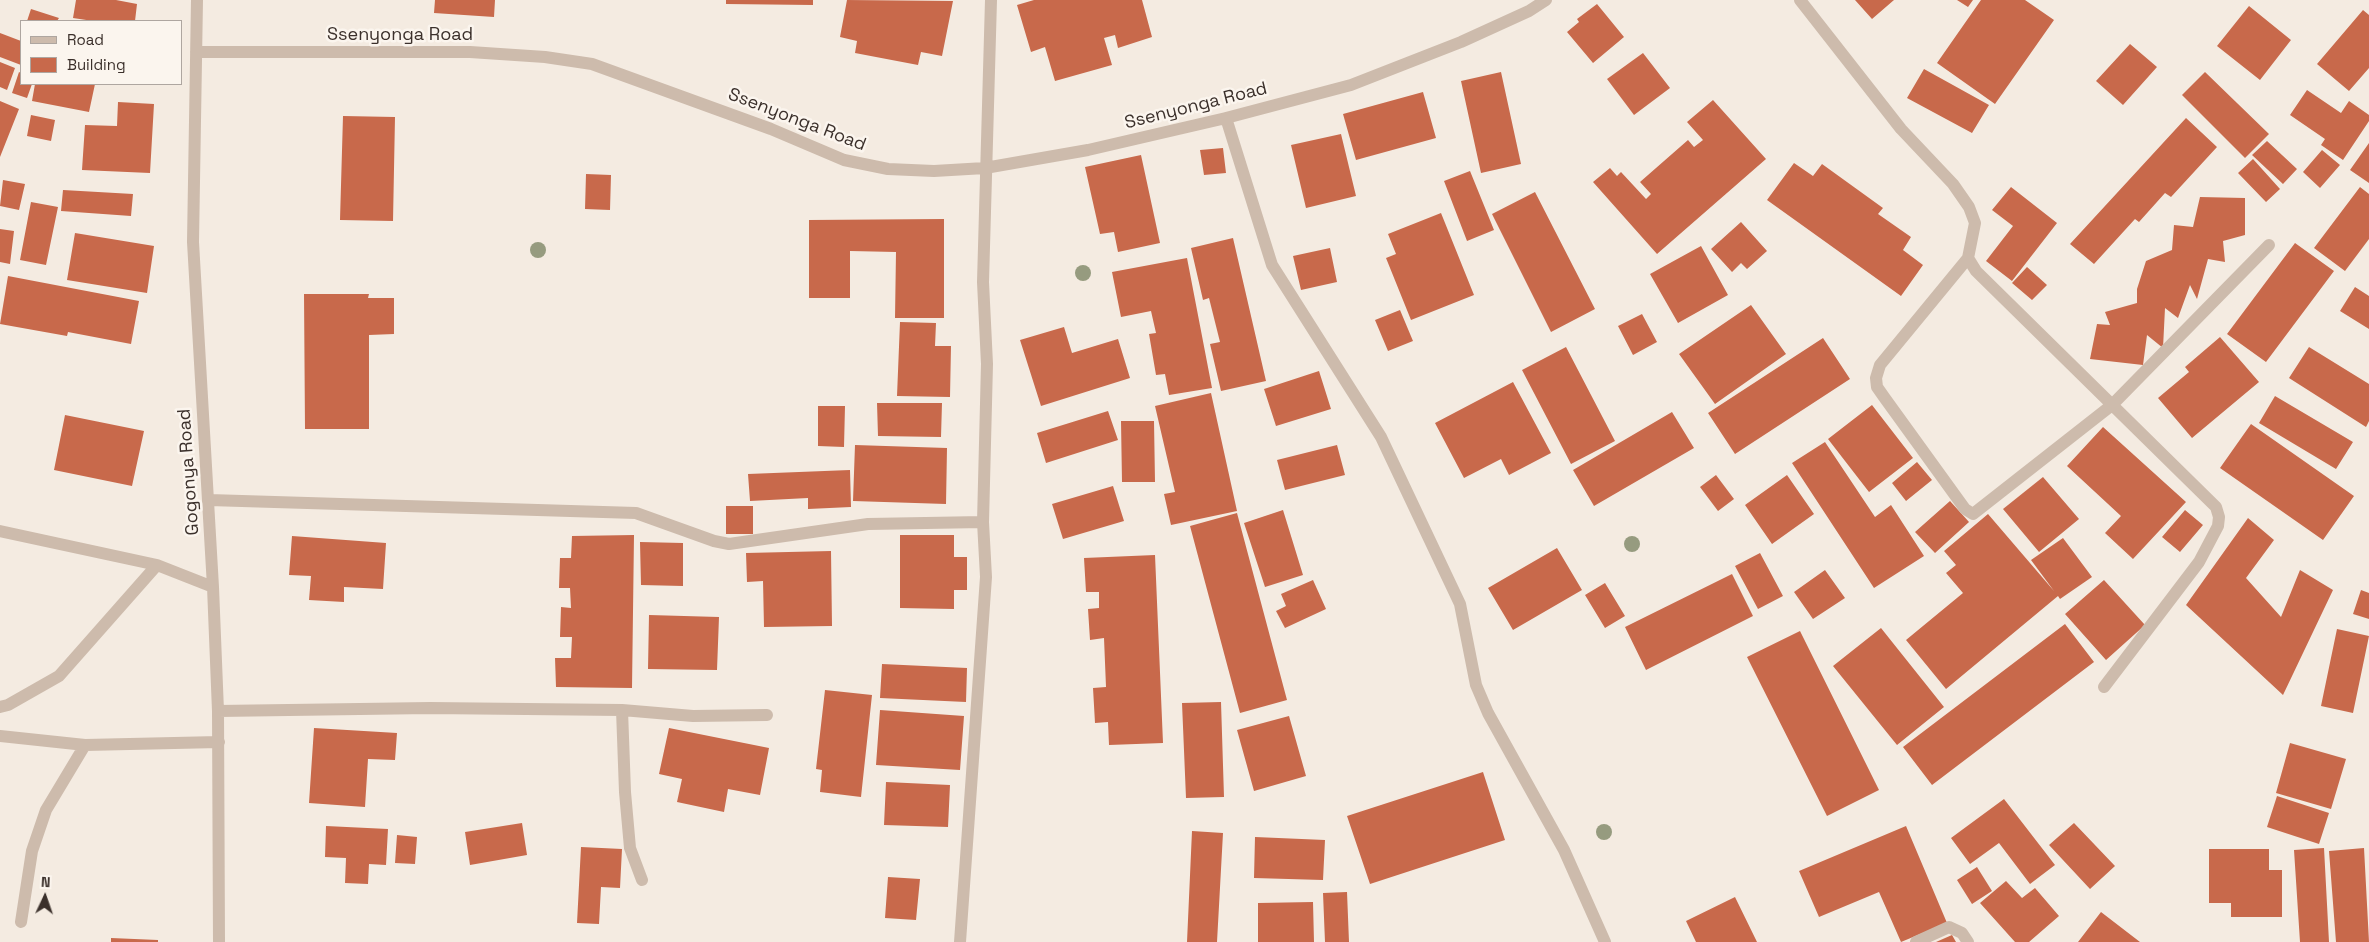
<!DOCTYPE html>
<html>
<head>
<meta charset="utf-8">
<style>
  body { margin:0 }
  #map { position:relative; width:2369px; height:942px; overflow:hidden; background:#f4ebe1; font-family:"Space Grotesk",sans-serif }
  canvas { display:block }
  .legend { position:absolute; left:20px; top:20px; width:162px; height:65px; box-sizing:border-box; background:#fbf5ee; border:1px solid #aea6a0; margin:0; padding:6px 9px; list-style:none; font-size:15px; color:#3b302b }
  .legend li { display:flex; align-items:center; gap:10px; height:25px }
  .legend b { width:25px; border:1px solid #aea6a0 }
  .north { position:absolute; left:20px; top:872px; width:50px; height:50px; -webkit-text-stroke:4px #fbf5ee; paint-order:stroke; rotate:3deg; font-size:14px; font-weight:700; line-height:20px; text-align:center; color:#3b302b }
  .north::after { content:''; display:block; margin:auto; width:18px; height:22px; background:#3b302b; clip-path:polygon(50% 0,100% 100%,50% 72%,0 100%) }
</style>
</head>
<body>
<div id="map">
<canvas width="2369" height="942"></canvas>
<ul class="legend">
<li><b style="height:6px;background:#cdbbac"></b>Road</li>
<li><b style="height:14px;background:#c8694b"></b>Building</li>
</ul>
<div class="north">N</div>
</div>
<script>
const ctx = document.querySelector('canvas').getContext('2d');
ctx.lineJoin = 'round';
function fillPath(path, color) { ctx.fillStyle = color; ctx.fill(path, 'evenodd'); }
const poly = rows => new Path2D(rows.map(r => 'M' + r).join(''));
function trace(path, color, width, dash) { ctx.strokeStyle = color; ctx.lineWidth = width; ctx.lineCap = dash ? 'butt' : 'round'; ctx.setLineDash(dash || []); ctx.stroke(path); }
function write(font, color, halo, rows, align = 'center') {
  ctx.font = font + ' "Space Grotesk",sans-serif'; ctx.lineWidth = 5; ctx.setLineDash([]); ctx.textBaseline = 'middle'; ctx.strokeStyle = halo; ctx.fillStyle = color; for (const [text, x, y, turn = 0] of rows) {
    ctx.save(); ctx.translate(x, y); ctx.rotate((+turn || 0) * Math.PI / 180); ctx.textAlign = isNaN(turn) ? turn : align; if (halo) ctx.strokeText(text, 0, 0); ctx.fillText(text, 0, 0); ctx.restore();
  }
}
fillPath(poly([
  [76,0,116,0,137,4,135,21,93,21,73,18],
  [435,0,495,0,494,17,434,13],
  [726,0,813,0,813,5,726,4],
  [847,0,953,1,942,56,921,52,918,65,855,53,857,41,840,37],
  [1034,0,1142,0,1152,37,1118,48,1115,35,1104,38,1112,65,1055,81,1045,47,1031,52,1017,5],
  [1855,0,1894,0,1872,19],
  [1957,0,1973,0,1968,7],
  [1981,0,2025,0,2054,20,1995,104,1937,63],
  [1597,4,1624,37,1593,63,1567,32,1579,22,1577,19],
  [2249,6,2291,40,2260,80,2217,46],
  [31,9,59,18,57,21,27,21],
  [2363,10,2369,15,2369,68,2349,91,2317,64],
  [0,33,21,41,21,65,0,57],
  [2130,44,2157,67,2123,105,2096,81],
  [1643,53,1670,88,1634,115,1607,79],
  [0,62,15,68,7,90,0,87],
  [1924,69,1989,105,1972,133,1907,98],
  [19,72,21,73,21,84,32,84,27,98,12,93],
  [1501,72,1521,164,1481,173,1461,81],
  [2205,72,2269,134,2245,158,2182,95],
  [35,84,95,84,89,112,32,101],
  [2307,90,2341,113,2349,101,2369,115,2369,121,2343,160,2321,145,2325,139,2290,115],
  [1423,92,1436,138,1356,160,1343,114],
  [1713,100,1766,159,1657,254,1593,182,1610,168,1617,176,1621,172,1646,199,1651,194,1640,182,1688,140,1694,147,1703,140,1687,122],
  [0,101,19,109,0,157],
  [118,102,154,104,150,173,82,170,85,125,117,126],
  [31,115,55,120,51,141,27,136],
  [343,116,395,117,393,221,340,220],
  [2186,118,2217,147,2171,197,2165,193,2139,222,2135,219,2094,264,2070,244],
  [1341,134,1356,196,1306,208,1291,145],
  [2267,141,2297,169,2283,184,2252,155],
  [2369,143,2369,183,2350,170],
  [1223,148,1226,173,1204,175,1200,150],
  [2322,150,2340,165,2320,188,2303,172],
  [1141,155,1160,243,1118,252,1114,232,1100,234,1085,167],
  [2253,159,2280,189,2266,202,2238,173],
  [1794,163,1813,176,1822,164,1883,208,1878,214,1911,237,1903,250,1923,265,1901,296,1767,200],
  [1470,171,1494,230,1467,241,1444,181],
  [586,174,611,175,610,210,585,209],
  [3,180,25,184,19,210,0,206],
  [2011,187,2057,223,2012,281,1986,261,2013,226,1992,210],
  [2360,187,2369,194,2369,239,2345,271,2314,248],
  [63,190,133,194,131,216,61,211],
  [1535,192,1595,309,1551,332,1492,214],
  [2200,197,2245,198,2245,235,2223,241,2225,262,2208,259,2197,299,2190,285,2178,318,2165,308,2163,348,2147,335,2143,365,2090,359,2097,324,2110,325,2105,312,2137,303,2137,289,2146,261,2172,250,2174,225,2193,227],
  [31,202,58,207,46,265,20,260],
  [1441,213,1474,295,1411,320,1386,258,1396,254,1388,234],
  [944,219,944,318,895,318,896,252,850,251,850,298,809,298,809,220],
  [1741,222,1767,251,1747,269,1741,263,1732,272,1711,249],
  [0,229,14,231,10,264,0,262],
  [75,233,154,246,147,293,67,280],
  [1233,238,1266,381,1221,391,1210,344,1220,342,1209,298,1203,300,1191,248],
  [2295,243,2334,271,2266,362,2227,334],
  [1701,246,1728,295,1678,323,1650,274],
  [1330,248,1337,282,1301,290,1293,256],
  [1187,258,1212,388,1169,395,1165,374,1156,375,1149,334,1156,333,1151,311,1121,317,1112,272],
  [2027,267,2047,285,2032,300,2012,283],
  [8,276,139,301,131,344,68,332,67,336,0,324],
  [2355,287,2369,296,2369,329,2340,311],
  [304,294,369,294,368,298,394,298,394,334,369,335,369,429,305,429],
  [1751,305,1786,354,1715,404,1679,354],
  [1400,310,1413,341,1388,351,1375,320],
  [1642,314,1657,342,1633,355,1618,326],
  [900,322,936,323,935,346,951,346,950,397,897,396],
  [1064,327,1072,353,1118,339,1130,378,1041,406,1020,340],
  [2220,337,2259,382,2192,438,2158,398,2189,372,2185,367],
  [1823,338,1850,379,1735,454,1708,413],
  [1566,347,1615,441,1571,464,1522,370],
  [2309,347,2369,384,2369,421,2366,427,2289,378],
  [1319,371,1331,409,1276,426,1264,389],
  [1513,382,1551,453,1509,475,1501,459,1464,478,1435,423],
  [1211,393,1237,511,1171,525,1164,494,1175,492,1155,406],
  [2275,396,2353,442,2336,469,2259,423],
  [877,403,942,403,941,437,878,436],
  [1872,405,1913,458,1869,492,1828,439],
  [818,406,845,406,844,447,818,446],
  [1108,411,1118,440,1046,463,1037,433],
  [1672,412,1694,448,1594,506,1573,470],
  [65,415,144,431,132,486,54,470],
  [1121,421,1154,421,1155,482,1122,482],
  [2251,424,2354,496,2323,540,2220,468],
  [2103,427,2186,502,2133,559,2105,533,2121,516,2067,466],
  [1825,442,1875,517,1891,505,1924,556,1874,588,1792,463],
  [855,445,947,448,946,504,853,501],
  [1337,445,1345,475,1285,490,1277,460],
  [1917,462,1932,480,1906,501,1892,483],
  [850,470,851,507,808,509,808,498,750,501,748,474],
  [1716,475,1734,499,1718,511,1700,487],
  [1787,475,1814,514,1772,544,1745,505],
  [2043,477,2079,519,2039,552,2003,509],
  [1113,486,1124,521,1063,539,1052,504],
  [1950,501,1969,522,1935,553,1915,532],
  [726,506,753,506,753,534,726,534],
  [1283,510,1303,575,1265,587,1244,523],
  [2185,510,2203,525,2180,552,2162,537],
  [1237,513,1287,700,1240,713,1190,526],
  [1988,514,2054,591,2031,560,2063,538,2092,577,2060,599,2058,596,1946,689,1906,640,1963,593,1946,573,1956,565,1944,551],
  [2248,518,2274,540,2246,578,2281,617,2300,570,2333,590,2283,695,2186,605],
  [634,535,632,688,556,687,555,658,571,658,572,637,560,637,561,607,571,608,570,588,559,588,560,558,571,558,572,536],
  [900,535,954,535,954,557,967,557,967,590,954,590,954,609,900,608],
  [292,536,386,543,383,589,344,587,344,602,309,600,311,576,289,575],
  [640,542,683,543,683,586,641,585],
  [1557,548,1582,590,1513,630,1488,588],
  [831,551,832,626,764,627,763,581,747,582,746,553],
  [1760,553,1783,596,1758,609,1735,566],
  [1155,555,1163,743,1109,745,1108,722,1095,723,1093,688,1106,687,1104,638,1090,640,1088,609,1099,608,1099,592,1086,592,1084,558],
  [1825,570,1845,598,1813,619,1794,592],
  [1732,574,1753,616,1646,670,1625,627],
  [1313,580,1326,609,1285,628,1276,611,1286,606,1281,594],
  [2104,580,2145,625,2106,660,2065,614],
  [1605,583,1625,616,1605,628,1585,595],
  [2361,590,2369,593,2369,619,2353,614],
  [649,615,719,617,717,670,648,669],
  [2065,624,2094,662,1932,785,1903,747],
  [1881,628,1944,707,1897,745,1833,666],
  [2337,629,2369,636,2353,713,2321,706],
  [1800,631,1879,790,1827,816,1747,657],
  [882,664,967,668,966,702,880,698],
  [825,690,872,695,861,797,820,792,822,770,816,769],
  [1221,702,1224,797,1186,798,1182,703],
  [880,710,964,716,960,770,876,765],
  [1289,716,1306,776,1254,791,1237,730],
  [314,728,397,733,395,760,368,759,365,807,309,803],
  [669,728,769,748,760,795,728,789,724,812,677,802,682,779,659,774],
  [2290,743,2346,759,2331,809,2276,793],
  [1483,772,1505,840,1370,884,1347,816],
  [886,782,950,785,948,827,884,825],
  [2277,796,2329,813,2319,844,2267,827],
  [2004,799,2055,865,2030,884,1999,843,1970,864,1951,838],
  [522,823,527,855,470,865,465,832],
  [2074,823,2115,866,2090,889,2049,845],
  [326,826,388,829,386,865,369,864,368,884,345,883,346,858,325,857],
  [1906,826,1947,923,1901,942,1879,892,1819,917,1799,871],
  [1192,831,1223,833,1217,942,1187,942],
  [397,835,417,837,415,864,395,863],
  [1255,837,1325,840,1323,880,1254,878],
  [581,847,622,849,620,888,601,887,599,924,577,923],
  [2324,848,2329,942,2300,942,2294,850],
  [2364,848,2369,942,2336,942,2329,851],
  [2209,849,2269,849,2269,870,2282,870,2282,917,2231,917,2231,903,2209,903],
  [1977,867,1992,891,1972,904,1957,880],
  [888,877,920,879,916,920,885,918],
  [2006,881,2022,898,2035,888,2059,916,2029,942,2015,942,1980,903],
  [1347,892,1349,942,1325,942,1323,893],
  [1735,897,1757,942,1696,942,1686,921],
  [1313,902,1314,942,1258,942,1258,903],
  [2101,912,2140,942,2078,942],
  [1952,935,1956,942,1936,942],
  [111,938,158,940,158,942,111,942]
]), '#c8694b');
trace(poly([
  [197,0,193,242,213,587,218,711,219,942],
  [1800,0,1901,129,1953,184,1969,207,1975,223,1968,258,1976,271,2216,507,2219,517,2218,526,2199,562,2104,687],
  [196,52,470,52,545,57,592,64,771,129,844,160,888,169,934,171,985,168,1088,150,1226,118,1351,85,1461,42,1529,11,1546,0],
  [1226,118,1272,265,1381,437,1460,604,1476,685,1488,713,1564,850,1605,942],
  [1968,258,1880,365,1876,378,1877,387,1884,397,1965,509,1973,514,2112,405,2269,245],
  [209,500,636,513,714,541,729,544,868,524,983,522],
  [0,531,157,565,213,587],
  [0,707,8,705,59,676,157,565],
  [622,710,625,792,630,848,642,880],
  [218,711,430,708,622,710,693,716,767,715],
  [0,736,85,745,219,742],
  [21,922,32,851,46,810,85,745],
  [960,942,986,577,983,522,987,364,983,282,991,0],
  [1916,942,1949,927,1962,933,1968,942]
]), '#cdbbac', 12);
ctx.fillStyle = '#969b7f';
for (const [x, y] of [
  [538,250],
  [1083,273],
  [1632,544],
  [1604,832]
]) { ctx.beginPath(); ctx.arc(x, y, 8, 0, 2 * Math.PI); ctx.fill(); }
write('18px', '#3b302b', '#fbf5ee', [
  ["Ssenyonga Road",400,35],
  ["Ssenyonga Road",1196,106,-14],
  ["Ssenyonga Road",797,120,21],
  ["Gogonya Road",189,472,-94]
]);
</script>
</body>
</html>
